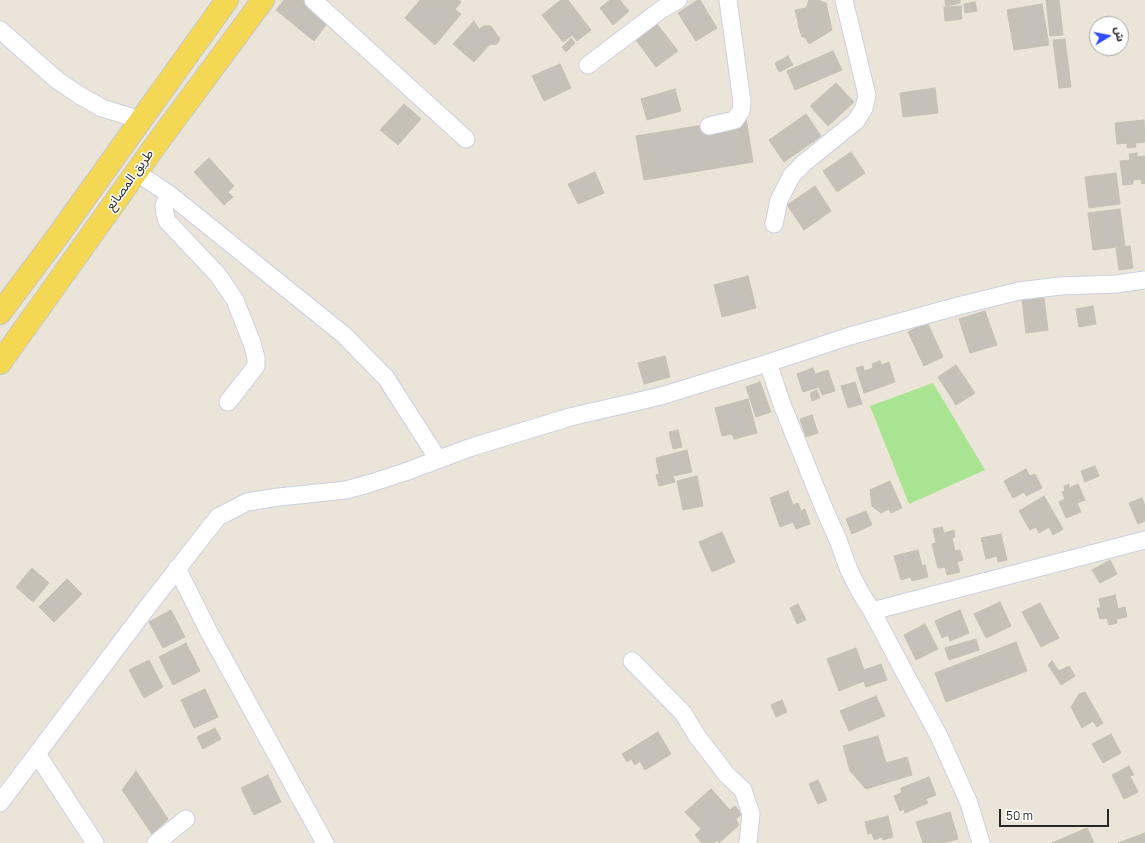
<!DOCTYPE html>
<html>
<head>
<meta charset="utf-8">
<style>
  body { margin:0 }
  #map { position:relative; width:1145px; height:843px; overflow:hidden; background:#ebe4d8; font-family:Manrope,"Noto Sans Arabic",sans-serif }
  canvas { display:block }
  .north { position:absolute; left:1089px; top:16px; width:40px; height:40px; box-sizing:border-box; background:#fff; border:1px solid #a9a9a9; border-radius:50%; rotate:80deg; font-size:11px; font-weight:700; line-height:16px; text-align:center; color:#272727 }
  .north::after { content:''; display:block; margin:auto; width:14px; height:18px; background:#314bfe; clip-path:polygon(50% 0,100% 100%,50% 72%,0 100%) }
  .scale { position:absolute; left:999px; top:809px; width:110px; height:18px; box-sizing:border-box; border:2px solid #272727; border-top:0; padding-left:5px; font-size:12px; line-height:14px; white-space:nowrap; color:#272727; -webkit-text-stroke:3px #fff; paint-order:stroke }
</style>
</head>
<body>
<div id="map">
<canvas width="1145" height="843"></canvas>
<div class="north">ش</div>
<div class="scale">50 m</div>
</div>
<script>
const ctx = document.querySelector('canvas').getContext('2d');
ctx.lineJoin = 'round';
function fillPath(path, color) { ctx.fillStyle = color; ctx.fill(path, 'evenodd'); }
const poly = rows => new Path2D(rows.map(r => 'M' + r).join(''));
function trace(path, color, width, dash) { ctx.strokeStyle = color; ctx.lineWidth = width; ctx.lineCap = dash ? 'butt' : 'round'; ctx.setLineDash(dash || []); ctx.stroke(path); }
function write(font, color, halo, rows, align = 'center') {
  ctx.font = font + ' Manrope,"Noto Sans Arabic",sans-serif'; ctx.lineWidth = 3; ctx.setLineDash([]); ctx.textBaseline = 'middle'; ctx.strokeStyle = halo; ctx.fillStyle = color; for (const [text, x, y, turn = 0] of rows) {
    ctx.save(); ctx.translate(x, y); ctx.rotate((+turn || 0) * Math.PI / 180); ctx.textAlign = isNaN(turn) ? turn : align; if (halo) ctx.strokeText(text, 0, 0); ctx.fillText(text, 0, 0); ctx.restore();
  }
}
fillPath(poly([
  [933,383,985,470,909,504,870,406]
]), '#a9e492');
const building = poly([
  [284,0,303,0,329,21,314,41,276,10,284,0],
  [420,0,459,0,461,2,455,9,461,14,435,45,405,18,420,0],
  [561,0,568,0,591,30,577,41,572,35,563,42,542,15,561,0],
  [610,0,620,0,629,11,613,25,600,8,610,0],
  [698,0,700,0,717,28,696,41,678,13,698,0],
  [809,0,818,0,826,3,832,30,809,44,805,37,802,37,798,25,799,25,795,10,806,8,809,0],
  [945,0,960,0,960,3,946,6,945,0],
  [1046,0,1059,0,1063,35,1050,36,1046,0],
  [975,2,977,11,965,13,964,4,975,2],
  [1042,4,1049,45,1014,50,1007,10,1042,4],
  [961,6,962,19,945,21,944,7,961,6],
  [474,21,479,29,484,26,491,26,500,39,497,44,489,45,474,62,453,44,474,21],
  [657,24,678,51,656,67,636,40,657,24],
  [571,38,575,43,566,52,562,47,571,38],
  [1065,39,1071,87,1059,88,1053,40,1065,39],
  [833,51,842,70,795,90,787,71,833,51],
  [788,56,793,65,779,72,775,63,788,56],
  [560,64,571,88,544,101,532,76,560,64],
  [836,83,854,102,828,126,810,106,836,83],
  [935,88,938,113,903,117,900,93,935,88],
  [675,89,681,111,647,120,641,99,675,89],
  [404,104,421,119,398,145,380,130,404,104],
  [806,114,821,136,784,162,769,140,806,114],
  [746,118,753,162,644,180,636,136,746,118],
  [1144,120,1145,142,1135,143,1136,147,1127,148,1127,143,1117,144,1115,123,1144,120],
  [851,152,865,173,837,192,823,171,851,152],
  [1137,153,1137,157,1145,156,1145,167,1144,167,1145,172,1145,183,1142,184,1141,179,1133,180,1133,184,1123,185,1120,161,1130,160,1129,154,1137,153],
  [209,158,234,186,228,192,233,197,224,205,194,172,209,158],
  [595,172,604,193,578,204,568,184,595,172],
  [1116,173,1120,204,1089,208,1085,177,1116,173],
  [815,186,831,211,804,230,787,205,815,186],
  [1120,209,1125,246,1093,250,1088,213,1120,209],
  [1130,246,1133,268,1119,270,1116,248,1130,246],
  [748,276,756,308,722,317,714,285,748,276],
  [1044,298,1048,330,1026,333,1022,300,1044,298],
  [1093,306,1096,324,1079,327,1076,309,1093,306],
  [985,311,997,345,970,353,959,319,985,311],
  [927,322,943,357,924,366,908,332,927,322],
  [665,356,670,377,644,384,638,363,665,356],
  [880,361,881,365,889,362,895,382,864,393,856,368,863,366,864,371,873,368,872,364,880,361],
  [956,365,975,393,956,405,938,377,956,365],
  [813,368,815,374,828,370,835,391,822,395,819,387,803,392,797,374,813,368],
  [760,382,771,412,756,417,746,387,760,382],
  [855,382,862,404,848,408,841,386,855,382],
  [817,390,820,398,812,401,810,393,817,390],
  [748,399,757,433,734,439,732,434,722,436,715,408,748,399],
  [812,415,818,433,806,437,800,419,812,415],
  [678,430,682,447,673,449,669,432,678,430],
  [687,450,692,472,673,476,675,482,659,486,656,475,659,474,656,458,687,450],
  [1095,466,1099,476,1085,482,1081,471,1095,466],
  [1026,469,1030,476,1035,474,1042,488,1026,496,1024,492,1013,498,1004,481,1026,469],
  [697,476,703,506,683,510,677,481,697,476],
  [890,481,902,508,891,513,889,509,881,513,872,506,870,490,890,481],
  [1069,484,1069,488,1078,484,1085,500,1077,503,1081,512,1066,518,1059,502,1065,499,1062,492,1065,491,1064,486,1069,484],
  [788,491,793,505,798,503,801,511,805,509,810,524,796,529,793,522,780,527,770,498,788,491],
  [1044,496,1063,529,1053,535,1049,527,1039,533,1036,527,1030,530,1019,511,1044,496],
  [1142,498,1145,506,1145,521,1138,524,1129,503,1142,498],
  [866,511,872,525,852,534,846,519,866,511],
  [942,527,944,533,954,530,955,537,952,538,955,551,960,550,963,560,957,562,960,572,947,575,945,567,938,568,932,544,936,543,933,529,942,527],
  [722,532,735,562,712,572,699,542,722,532],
  [1001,534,1007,560,998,562,997,556,986,559,981,538,1001,534],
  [918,550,922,566,925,565,928,577,912,581,911,577,901,580,894,556,918,550],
  [1110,560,1117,574,1100,583,1092,570,1110,560],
  [32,568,49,583,33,602,16,587,32,568],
  [67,579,82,594,54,622,39,607,67,579],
  [1115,595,1118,609,1125,607,1127,617,1116,619,1117,623,1109,625,1107,618,1100,619,1097,608,1101,608,1099,599,1115,595],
  [1000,602,1011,626,986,638,974,614,1000,602],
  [1040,603,1059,638,1041,647,1022,612,1040,603],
  [798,604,806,620,797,624,790,608,798,604],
  [171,610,185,637,163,648,149,622,171,610],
  [960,610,969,633,950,641,948,635,942,638,935,621,960,610],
  [925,624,938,649,916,660,904,635,925,624],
  [976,639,979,650,949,660,945,648,976,639],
  [1016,642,1027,671,946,702,935,673,1016,642],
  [186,643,200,671,173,685,159,657,186,643],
  [856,648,864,670,881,664,887,680,866,687,864,681,839,691,827,659,856,648],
  [149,660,163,687,144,698,129,670,149,660],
  [1052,661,1059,671,1069,666,1075,676,1061,685,1048,665,1052,661],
  [205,689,218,717,194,728,181,700,205,689],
  [1085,692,1103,723,1097,727,1093,721,1082,728,1071,707,1079,694,1085,692],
  [876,696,885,716,849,731,840,711,876,696],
  [782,700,787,712,776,717,771,705,782,700],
  [215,728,221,739,203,749,197,737,215,728],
  [658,732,671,754,645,770,640,761,635,765,631,759,627,762,622,754,658,732],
  [1111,734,1121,753,1103,763,1092,744,1111,734],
  [878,736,886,763,907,757,912,775,866,789,850,771,843,746,878,736],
  [1129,766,1134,775,1130,776,1138,792,1124,799,1112,775,1129,766],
  [136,771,168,819,152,834,122,790,136,771],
  [268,775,281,802,254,815,241,788,268,775],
  [929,777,936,795,926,799,928,803,905,813,904,809,900,811,894,796,901,793,901,788,929,777],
  [818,780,827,800,818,804,809,784,818,780],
  [711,789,730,810,735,806,742,814,736,819,739,825,719,843,717,840,714,843,702,843,695,835,701,829,685,812,711,789],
  [950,812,958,839,944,843,935,843,935,842,931,843,923,843,916,822,950,812],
  [888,816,893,837,883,840,882,837,874,840,872,833,868,834,865,822,888,816],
  [1087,828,1094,843,1052,843,1087,828],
  [1145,833,1145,843,1118,843,1145,833]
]);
fillPath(building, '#c6c1b8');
trace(building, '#c6c0b2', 1);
const street = poly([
  [313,0,466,139],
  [0,30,57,80,79,95,102,108,141,120],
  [588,65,662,9,678,0],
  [709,126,735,120,741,111,742,102,728,0],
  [136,172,169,194,344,335,386,378,438,459],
  [169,194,164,206,165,214,167,221,218,275,235,300,252,343,256,358,256,366,228,402],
  [774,224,779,200,792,175,804,163,856,121,864,108,867,95,844,0],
  [768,363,783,407,823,506,838,540,849,570,860,592,872,611,901,666,939,736,969,803,981,843],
  [177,568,209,632,325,843],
  [872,611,1145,540],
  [632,661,683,713,697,736,727,775,743,790,751,814,748,843],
  [37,754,95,843],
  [0,803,149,605,218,517,247,502,279,497,346,490,368,484,405,472,469,448,570,417,661,396,768,363,850,336,958,306,1019,291,1060,286,1116,284,1145,280],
  [156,843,186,819]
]);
const primary = poly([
  [0,313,57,237,227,0],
  [0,363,155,146,263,0]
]);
trace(street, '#cdd0e1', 19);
trace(primary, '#c7c7c7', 24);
trace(street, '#fff', 17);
trace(primary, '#f4d854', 22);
write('13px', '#272727', '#fff', [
  ["طريق المصانع",130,180,-54]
]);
</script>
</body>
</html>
